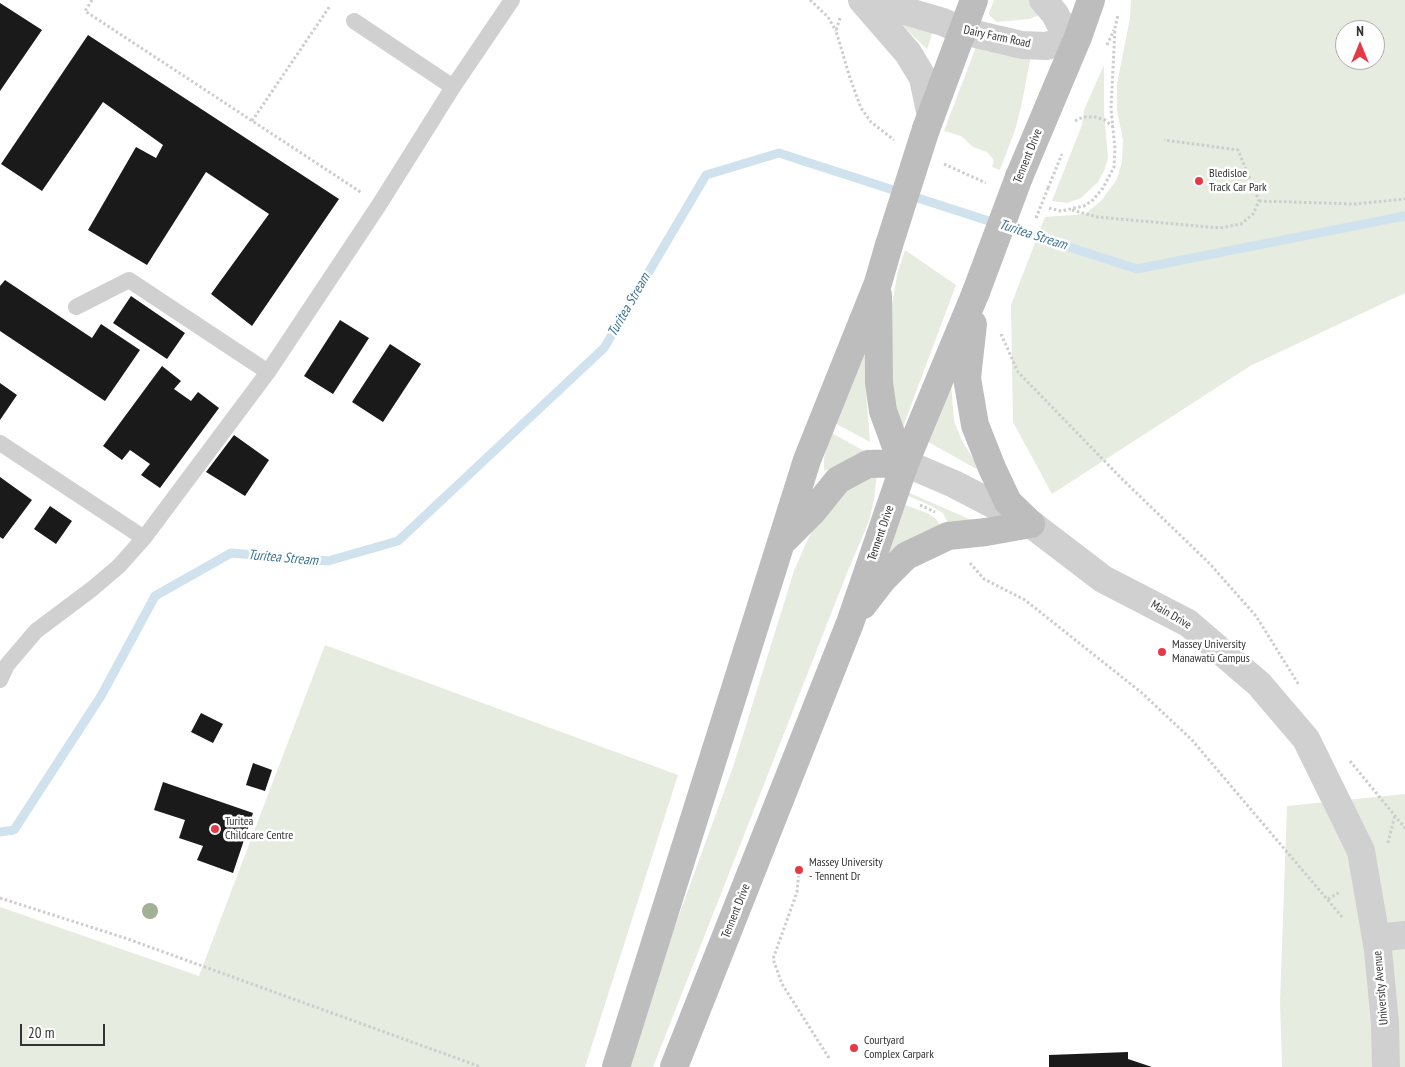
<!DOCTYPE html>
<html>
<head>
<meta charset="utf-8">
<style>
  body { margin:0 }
  #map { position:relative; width:1405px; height:1067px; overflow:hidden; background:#fff; font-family:"PT Sans Narrow",sans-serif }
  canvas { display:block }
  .north { position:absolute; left:1335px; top:20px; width:50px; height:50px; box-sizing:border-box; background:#fff; border:1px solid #adadad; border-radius:50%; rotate:0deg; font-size:14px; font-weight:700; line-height:20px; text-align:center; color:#333 }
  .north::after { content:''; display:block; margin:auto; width:18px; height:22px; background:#e63946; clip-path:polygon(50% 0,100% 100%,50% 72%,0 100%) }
  .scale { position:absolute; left:20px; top:1024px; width:85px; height:22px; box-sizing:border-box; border:2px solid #333; border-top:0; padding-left:6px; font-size:15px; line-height:18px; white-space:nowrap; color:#333; -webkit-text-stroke:4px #fff; paint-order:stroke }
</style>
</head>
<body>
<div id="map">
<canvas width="1405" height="1067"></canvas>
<div class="north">N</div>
<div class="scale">20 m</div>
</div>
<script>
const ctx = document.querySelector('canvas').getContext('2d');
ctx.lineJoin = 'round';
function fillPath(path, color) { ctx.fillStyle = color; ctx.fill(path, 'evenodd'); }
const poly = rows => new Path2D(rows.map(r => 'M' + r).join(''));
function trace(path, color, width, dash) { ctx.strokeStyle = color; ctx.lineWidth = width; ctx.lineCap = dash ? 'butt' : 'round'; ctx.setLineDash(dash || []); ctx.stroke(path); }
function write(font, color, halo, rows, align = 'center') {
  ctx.font = font + ' "PT Sans Narrow",sans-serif'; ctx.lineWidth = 5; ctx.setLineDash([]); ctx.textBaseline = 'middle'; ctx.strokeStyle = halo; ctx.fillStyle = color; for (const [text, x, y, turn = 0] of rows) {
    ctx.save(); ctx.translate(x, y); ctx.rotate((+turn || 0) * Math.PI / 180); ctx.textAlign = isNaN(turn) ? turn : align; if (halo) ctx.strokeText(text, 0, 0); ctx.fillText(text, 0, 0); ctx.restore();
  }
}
fillPath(poly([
  [994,0,1039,0,1040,12,1037,16,1029,19,997,22,990,16,989,13],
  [1131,0,1405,0,1405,293,1250,366,1052,494,1013,422,1011,305,1045,217,1085,214,1101,201,1117,179,1122,162,1123,140,1117,111,1117,84,1130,18],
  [1345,30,1375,30,1375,60,1345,60],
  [887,15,934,28,927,49,906,29],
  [979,39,1031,56,1021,107,1015,130,1000,170,992,167,994,160,987,152,973,147,961,136,944,131],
  [1104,65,1104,113,1108,158,1104,171,1098,182,1081,198,1067,203,1052,201,1082,125,1084,110],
  [905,250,956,285,901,432,896,422,887,332,898,271],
  [864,336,865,379,870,442,833,422],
  [951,383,954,421,962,441,982,472,923,439],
  [830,432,866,452,855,460,824,471,824,458],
  [877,473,874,500,869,521,847,573,653,1067,629,1067,675,926,733,767,794,571,806,543,820,517,839,496,855,483],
  [905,491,983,525,950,527,943,513,931,506,902,493],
  [898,502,929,514,936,519,942,529,874,577],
  [325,645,678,775,585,1067,0,1067,0,907,199,976],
  [1405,794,1405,1067,1282,1067,1280,1002,1287,806]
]), '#e6ecdf');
trace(poly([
  [0,832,14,830,101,696,155,596,231,553,328,561,398,541,604,348,706,175,779,153,1137,269,1405,216]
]), '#cfe2ee', 9);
fillPath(poly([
  [0,3,42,30,0,91],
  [88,35,339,199,252,326,211,294,269,214,206,172,147,265,88,230,136,147,156,158,163,145,103,102,42,191,1,164],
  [5,280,92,338,101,324,140,350,105,401,0,331,0,286],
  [131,296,185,333,167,359,113,323],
  [340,320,369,338,333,394,304,376],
  [390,344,421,364,383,422,352,402],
  [162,366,181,381,174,389,191,401,198,392,219,408,160,488,141,475,150,464,130,450,122,460,103,446],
  [0,383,17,395,0,420],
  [234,435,269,460,245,496,206,472],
  [0,477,32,500,3,539,0,537],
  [50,506,72,521,56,544,34,529],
  [201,713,223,724,213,743,191,732],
  [253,763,272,770,265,791,246,785],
  [163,782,253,813,233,873,197,860,203,846,179,838,185,820,154,810],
  [1128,1052,1128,1059,1152,1067,1049,1067,1049,1055]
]), '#1a1a1a');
trace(poly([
  [92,0,85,11,362,193],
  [810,0,828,17,836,31],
  [840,18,836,31,850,78,861,108,871,122,894,140],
  [1107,45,1114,30],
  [252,121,330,6],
  [1075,121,1083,117,1096,117,1105,120,1113,127],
  [944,164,986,183],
  [1048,188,1062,154],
  [1259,201,1355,204,1405,199],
  [1049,208,1061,211,1084,206,1093,200,1103,188,1114,167,1115,149,1111,109,1115,28,1118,15],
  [1072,210,1097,217,1220,228,1241,224,1253,214,1259,201,1238,150,1164,140],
  [1001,334,1018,372,1121,478,1210,564,1256,616,1299,685],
  [920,505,935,512],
  [970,563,984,579,1025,600,1142,693,1192,740,1343,918],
  [1350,761,1405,828],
  [1388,843,1395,815],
  [799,870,797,892,773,959,782,984,829,1058],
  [0,898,125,938,481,1067],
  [1328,899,1340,892]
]), '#cdcdcd', 3, [2.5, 2.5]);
trace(poly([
  [354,21,453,87],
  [76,307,129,280,268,372],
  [0,443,144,538],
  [0,680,7,665,36,631,92,589,119,566,144,538,268,372,379,205,453,87,512,0]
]), '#d0d0d0', 16);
trace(poly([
  [862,0,908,53,923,78,931,116],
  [868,0,943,22,963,31,1022,45,1046,46,1078,37],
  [1043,0,1055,14,1059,22,1078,37],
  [905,463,954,484,1031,524,1103,579,1188,623,1259,684,1306,739,1361,851,1378,950,1385,1023,1386,1067],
  [1376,938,1405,935]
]), '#d0d0d0', 28);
trace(poly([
  [926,129,974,0],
  [1019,177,1078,37,1091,0],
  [973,324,967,378,975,425,992,468,1008,502,1031,524],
  [785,539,813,511,838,480,868,464,905,463,895,444,883,411,879,383,878,295],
  [863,605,883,579,906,556,948,536,986,532,1031,524],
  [616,1067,807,460,878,283,889,245],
  [674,1067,850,623,905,463,976,292]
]), '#bdbdbd', 28);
trace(poly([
  [1036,218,1048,188]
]), '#cdcdcd', 3, [2.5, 2.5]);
trace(poly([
  [889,245,926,129],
  [976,292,1019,177]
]), '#bdbdbd', 28);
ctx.fillStyle = '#a2b095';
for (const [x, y] of [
  [150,911]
]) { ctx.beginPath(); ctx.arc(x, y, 8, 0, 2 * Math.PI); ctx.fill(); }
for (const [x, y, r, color] of [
  [1199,181,5,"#e63946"],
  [1162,652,5,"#e63946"],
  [215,829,5,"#e63946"],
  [799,870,5,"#e63946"],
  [854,1048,5,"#e63946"]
]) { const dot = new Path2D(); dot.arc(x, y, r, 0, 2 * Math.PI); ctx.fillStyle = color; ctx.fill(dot); trace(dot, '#fff', 2); }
write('12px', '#333', '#fff', [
  ["Dairy Farm Road",997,37,12],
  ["Tennent Drive",1028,156,-68],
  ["Tennent Drive",881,533,-71],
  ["Main Drive",1171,615,30],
  ["Tennent Drive",736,911,-68],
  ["University Avenue",1381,988,-95]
]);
write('12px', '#333', '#fff', [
  ["Bledisloe",1209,174],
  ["Track Car Park",1209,188],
  ["Massey University",1172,645],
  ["Manawatū Campus",1172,659],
  ["Turitea",225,822],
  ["Childcare Centre",225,836],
  ["Massey University",809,863],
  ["- Tennent Dr",809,877],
  ["Courtyard",864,1041],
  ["Complex Carpark",864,1055]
], 'left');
write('italic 14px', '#3f7597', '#fff', [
  ["Turitea Stream",1033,235,18],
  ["Turitea Stream",629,305,-60],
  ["Turitea Stream",283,558,5]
]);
</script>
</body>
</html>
